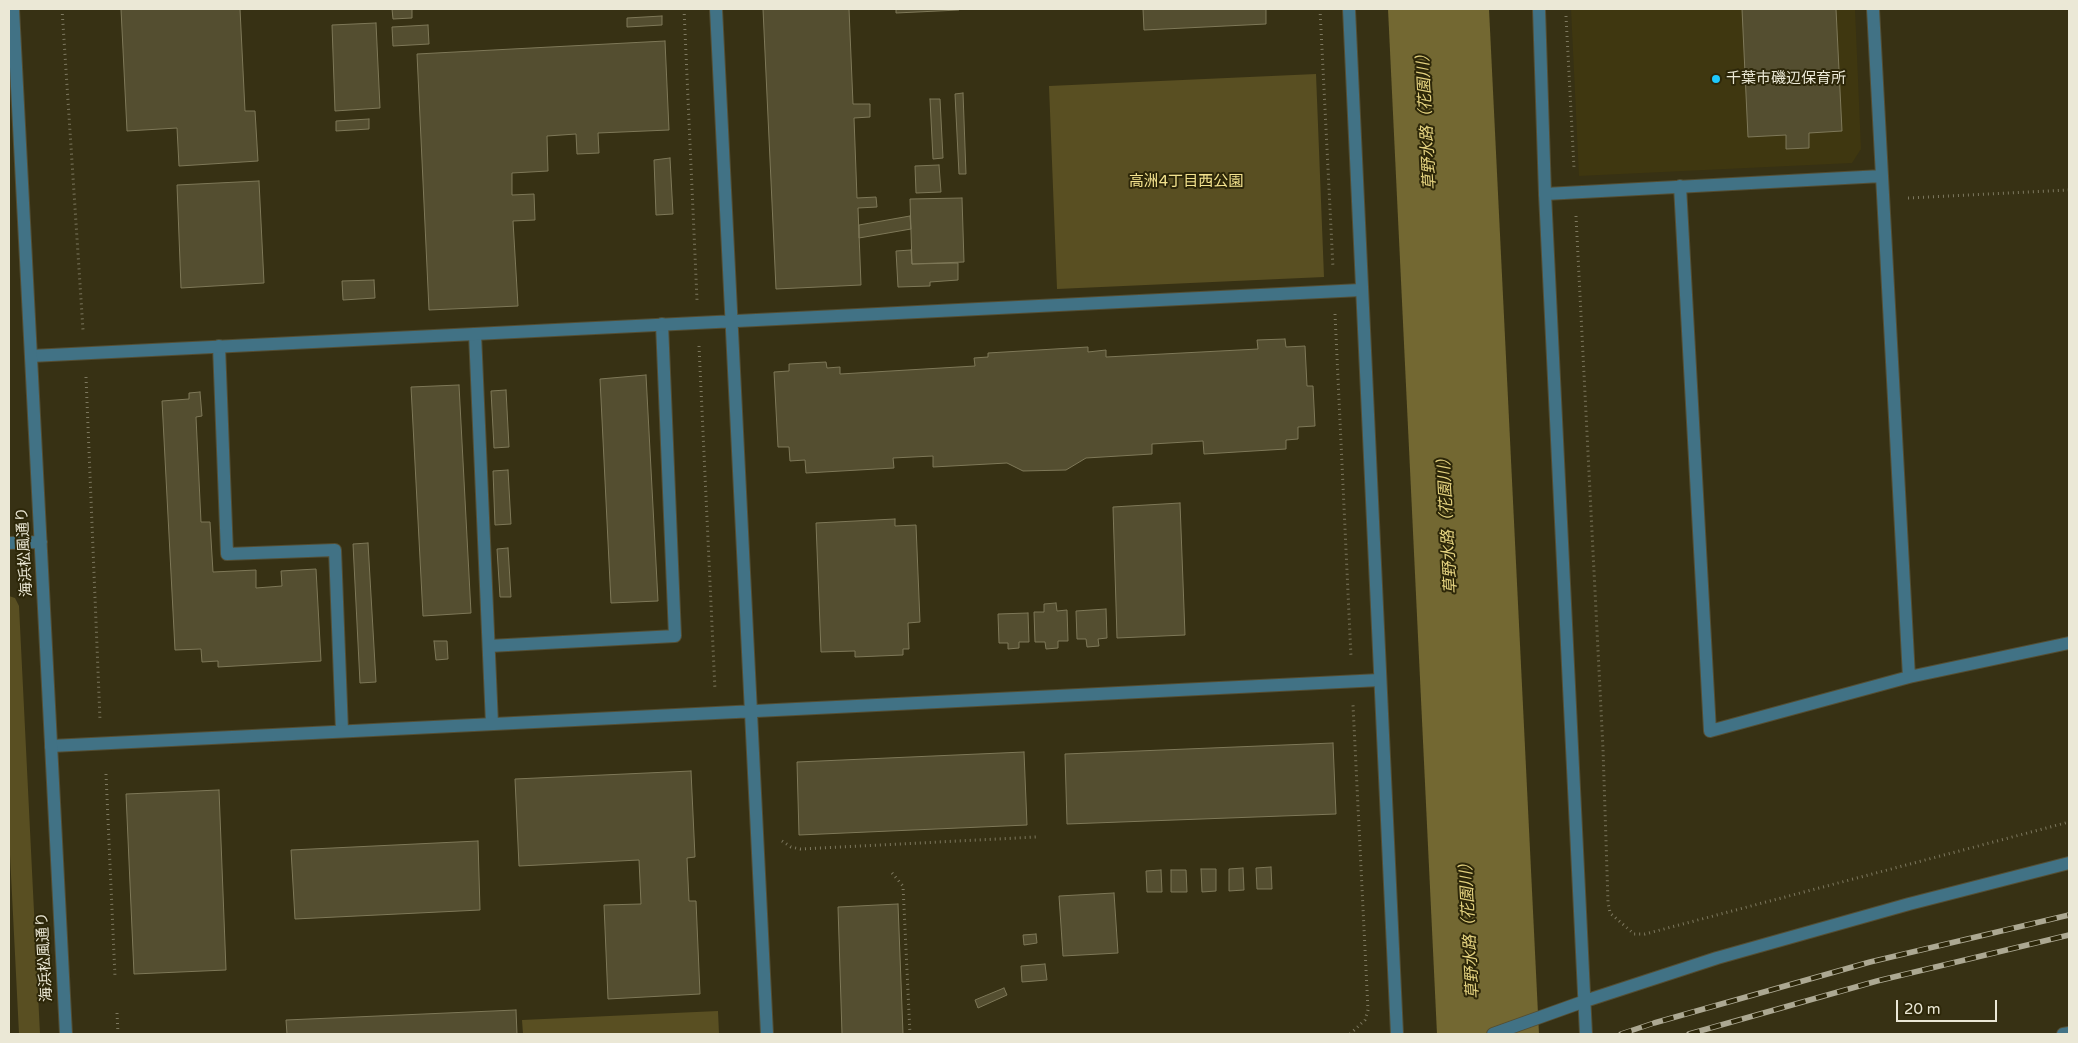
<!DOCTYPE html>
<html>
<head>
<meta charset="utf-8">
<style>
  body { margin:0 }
  #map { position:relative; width:2078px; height:1043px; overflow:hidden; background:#373114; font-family:"Varela Round",sans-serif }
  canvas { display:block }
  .frame { position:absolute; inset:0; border:10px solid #ebe8d6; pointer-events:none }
  .scale { position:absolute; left:1896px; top:1000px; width:101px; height:22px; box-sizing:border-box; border:2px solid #ebe8d6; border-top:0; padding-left:6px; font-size:15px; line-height:18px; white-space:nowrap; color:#ebe8d6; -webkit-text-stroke:4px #2d2709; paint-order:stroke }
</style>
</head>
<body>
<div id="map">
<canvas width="2078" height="1043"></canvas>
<div class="frame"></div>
<div class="scale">20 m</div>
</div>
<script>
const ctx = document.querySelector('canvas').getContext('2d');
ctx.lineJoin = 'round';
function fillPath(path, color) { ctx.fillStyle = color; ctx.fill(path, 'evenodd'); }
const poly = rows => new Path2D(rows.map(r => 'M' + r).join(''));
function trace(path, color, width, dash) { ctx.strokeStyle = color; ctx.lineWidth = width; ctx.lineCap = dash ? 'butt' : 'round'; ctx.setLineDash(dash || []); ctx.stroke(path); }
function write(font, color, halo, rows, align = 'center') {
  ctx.font = font + ' "Varela Round","Noto Sans JP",sans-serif'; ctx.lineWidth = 4; ctx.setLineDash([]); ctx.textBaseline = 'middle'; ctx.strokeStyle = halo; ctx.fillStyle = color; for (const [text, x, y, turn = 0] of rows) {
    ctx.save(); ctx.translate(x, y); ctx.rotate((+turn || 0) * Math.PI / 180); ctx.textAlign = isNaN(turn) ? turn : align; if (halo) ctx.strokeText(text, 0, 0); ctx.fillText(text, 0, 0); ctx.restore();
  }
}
fillPath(poly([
  [1571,9,1855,9,1861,149,1852,163,1579,176]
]), '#3f3710');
fillPath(poly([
  [1316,74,1324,277,1057,289,1049,86],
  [9,596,15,598,19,606,40,1034,19,1034,9,835],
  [718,1011,719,1034,523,1034,522,1020]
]), '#594f22');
fillPath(poly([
  [1388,9,1489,9,1539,1034,1437,1034]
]), '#736832');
const building = poly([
  [121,9,240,9,245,111,255,111,258,161,179,166,177,128,127,131,121,9],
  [392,9,412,9,412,18,393,19,392,9],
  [763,9,849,9,853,104,870,104,870,117,854,118,857,198,876,197,877,207,858,208,861,285,776,289,763,9],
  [896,9,959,9,959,10,896,13,896,9],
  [1143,9,1266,9,1266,24,1144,30,1143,9],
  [1742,9,1836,9,1842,131,1809,133,1809,148,1786,149,1786,135,1748,137,1742,9],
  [662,16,662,25,627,27,627,18,662,16],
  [376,23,380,108,335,111,332,25,376,23],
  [428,25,429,44,393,46,392,27,428,25],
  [665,41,669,130,598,133,599,153,577,154,576,134,547,136,548,171,512,173,512,195,534,194,535,220,513,221,518,306,429,310,417,54,665,41],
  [963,93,966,174,959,174,955,94,963,93],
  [930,99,940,99,943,158,933,159,930,99],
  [369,119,369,129,336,131,336,121,369,119],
  [670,158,673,214,656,215,654,160,670,158],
  [939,165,941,192,916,193,915,166,939,165],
  [259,181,264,283,181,288,177,185,259,181],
  [962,198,964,262,912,264,910,199,962,198],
  [910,216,911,229,859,238,859,225,910,216],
  [911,250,912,264,958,263,958,280,930,282,930,286,898,287,896,251,911,250],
  [374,280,375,298,343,300,342,281,374,280],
  [1285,339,1286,347,1305,346,1307,386,1313,386,1315,426,1298,427,1298,439,1286,440,1286,449,1204,454,1203,441,1152,444,1152,454,1086,458,1066,470,1023,471,1007,463,933,467,933,456,893,458,894,468,806,473,805,460,790,461,789,447,778,447,774,372,789,371,789,364,826,362,827,368,840,367,840,374,975,366,974,358,988,357,988,353,1088,347,1088,352,1106,350,1106,357,1258,349,1257,340,1285,339],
  [646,375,658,601,611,603,600,379,646,375],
  [459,385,471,613,423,616,411,387,459,385],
  [506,390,509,447,494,448,491,391,506,390],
  [200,392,202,416,196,417,201,522,210,522,213,572,256,570,256,588,282,586,281,571,316,569,321,661,218,667,218,661,202,662,201,649,175,650,162,401,189,399,189,393,200,392],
  [508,470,511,524,495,525,493,471,508,470],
  [1180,503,1185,635,1117,638,1113,507,1180,503],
  [895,519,895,526,916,525,920,622,908,623,909,649,903,649,903,655,855,657,855,651,821,652,816,523,895,519],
  [368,543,376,682,360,683,353,544,368,543],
  [508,548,511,597,500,597,497,549,508,548],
  [1056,603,1057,611,1067,610,1068,641,1058,641,1058,648,1046,649,1045,642,1035,642,1034,612,1044,612,1044,604,1056,603],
  [1106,609,1107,638,1098,639,1099,646,1087,647,1086,639,1077,639,1076,611,1106,609],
  [1028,613,1029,642,1019,642,1019,648,1008,649,1008,643,999,643,998,614,1028,613],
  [434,641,447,641,448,659,436,660,434,641],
  [1333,743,1336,814,1067,824,1065,754,1333,743],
  [1024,752,1027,825,799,835,797,762,1024,752],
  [691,771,695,857,687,858,689,901,696,901,700,994,608,999,604,905,641,904,639,860,519,866,515,779,691,771],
  [219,790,226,970,134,974,126,794,219,790],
  [478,841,480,910,295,919,291,850,478,841],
  [1271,867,1272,889,1257,889,1256,868,1271,867],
  [1243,868,1244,890,1229,891,1229,869,1243,868],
  [1201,869,1216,869,1216,891,1202,892,1201,869],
  [1161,870,1162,892,1147,892,1146,871,1161,870],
  [1171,870,1186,870,1187,892,1171,892,1171,870],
  [1114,893,1118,953,1063,956,1059,896,1114,893],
  [898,904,903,1034,842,1034,838,907,898,904],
  [1036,934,1037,943,1024,945,1023,935,1036,934],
  [1045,964,1047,980,1022,982,1021,966,1045,964],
  [1004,988,1007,995,978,1008,975,1000,1004,988],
  [516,1010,517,1034,287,1034,286,1020,516,1010]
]);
fillPath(building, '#544e30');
trace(building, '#7e7858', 1);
const service = poly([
  [475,334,492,724],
  [219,346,227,554,335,550,342,731],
  [489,646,675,636,662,324]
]);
const minor = poly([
  [716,9,767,1034],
  [1873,9,1909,677],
  [1680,186,1710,731,1909,677,2069,643],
  [1545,194,1882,176],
  [31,356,1361,290],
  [51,746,1380,680]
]);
const tertiary = poly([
  [13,9,66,1034],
  [1349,9,1397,1034],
  [1539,9,1545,194,1586,1034],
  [9,543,41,542],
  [1493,1034,1585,1001,1717,958,1909,904,2069,863],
  [2063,1034,2069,1033]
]);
trace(service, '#544e33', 14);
trace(minor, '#544e33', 14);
trace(tertiary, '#544e33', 14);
trace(poly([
  [62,9,83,330],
  [684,9,697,300],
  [1320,9,1333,268],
  [1566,16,1574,168],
  [1908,198,2069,190],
  [1576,216,1603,749,1608,902,1610,913,1634,934,1645,934,2069,822],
  [1335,314,1351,657],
  [699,346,715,690],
  [86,377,100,720],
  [106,774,115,977],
  [782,841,791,847,800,849,1037,837],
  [892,873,903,886,910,1034],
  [117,1013,118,1034],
  [1350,1034,1365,1020,1368,1010,1353,705]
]), '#7d785f', 3, [1, 4]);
trace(service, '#417285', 12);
trace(minor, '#417285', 12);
trace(tertiary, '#417285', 12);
const rail = poly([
  [1621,1034,1654,1023,1870,962,2069,915],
  [1689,1034,1877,981,2069,935]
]);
trace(rail, '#aca892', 5.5);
trace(rail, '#2d2709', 4, [11]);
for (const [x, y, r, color] of [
  [1716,79,5,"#1ec9fd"]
]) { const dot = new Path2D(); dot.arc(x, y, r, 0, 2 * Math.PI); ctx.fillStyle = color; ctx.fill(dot); trace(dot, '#2d2709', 2); }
write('15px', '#ebe8d6', '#2d2709', [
  ["千葉市磯辺保育所",1726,79]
], 'left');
write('15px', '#f4e38f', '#2d2709', [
  ["高洲4丁目西公園",1186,182]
]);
write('15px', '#ebe8d6', '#2d2709', [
  ["海浜松風通り",25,552,-93],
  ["海浜松風通り",45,957,-93]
]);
write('italic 16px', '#e4d27f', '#2d2709', [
  ["草野水路（花園川）",1427,118,-93],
  ["草野水路（花園川）",1448,522,-93],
  ["草野水路（花園川）",1470,927,-93]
]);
</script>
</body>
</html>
